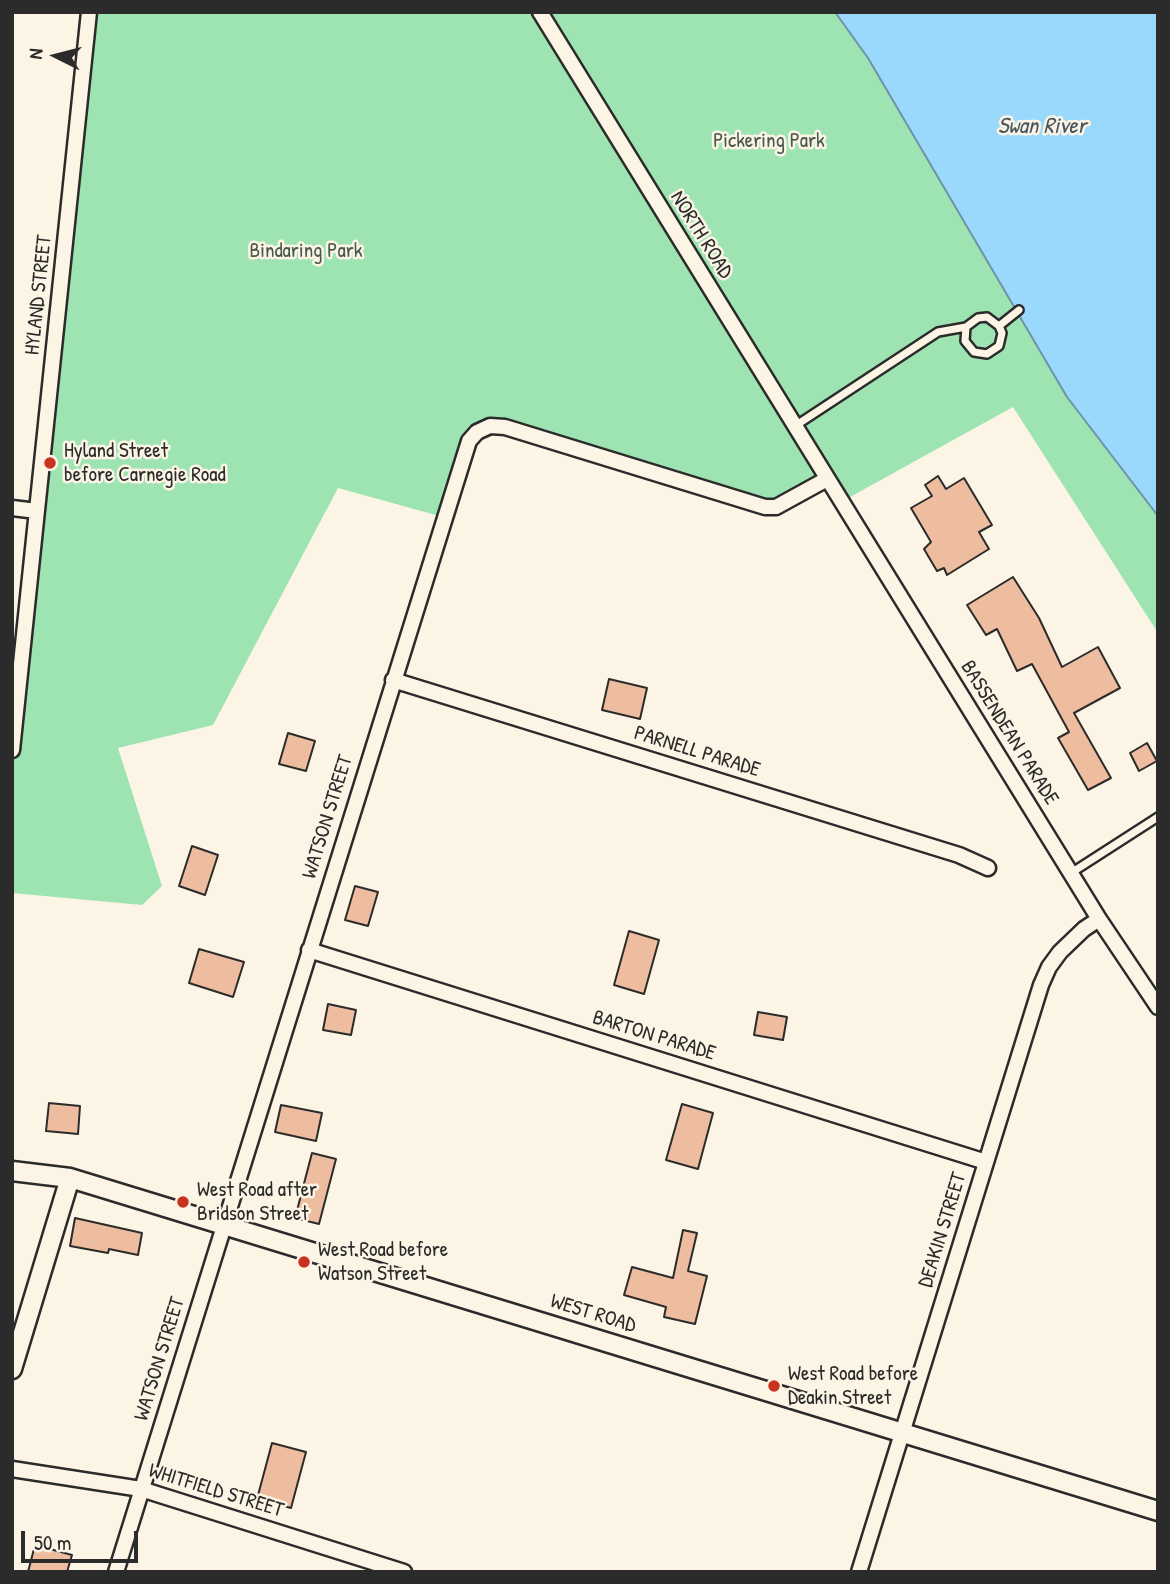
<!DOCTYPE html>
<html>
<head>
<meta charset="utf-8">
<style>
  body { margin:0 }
  #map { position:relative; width:1170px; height:1584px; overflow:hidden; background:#fcf5e5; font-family:"Patrick Hand",sans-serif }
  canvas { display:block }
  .frame { position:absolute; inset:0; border:14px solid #2b2b2b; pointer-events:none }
  .north { position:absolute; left:21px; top:21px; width:70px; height:70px; -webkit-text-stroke:5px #fcf5e5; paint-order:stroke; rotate:276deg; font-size:19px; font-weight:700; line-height:28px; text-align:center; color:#2b2b2b }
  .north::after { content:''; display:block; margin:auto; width:24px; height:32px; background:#2b2b2b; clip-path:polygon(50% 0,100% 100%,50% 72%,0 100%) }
  .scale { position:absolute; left:21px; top:1531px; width:117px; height:32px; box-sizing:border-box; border:4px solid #2b2b2b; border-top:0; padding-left:9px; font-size:21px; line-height:24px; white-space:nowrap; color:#2b2b2b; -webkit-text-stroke:5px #fcf5e5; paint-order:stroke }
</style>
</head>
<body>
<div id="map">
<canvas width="1170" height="1584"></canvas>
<div class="frame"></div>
<div class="north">N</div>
<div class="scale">50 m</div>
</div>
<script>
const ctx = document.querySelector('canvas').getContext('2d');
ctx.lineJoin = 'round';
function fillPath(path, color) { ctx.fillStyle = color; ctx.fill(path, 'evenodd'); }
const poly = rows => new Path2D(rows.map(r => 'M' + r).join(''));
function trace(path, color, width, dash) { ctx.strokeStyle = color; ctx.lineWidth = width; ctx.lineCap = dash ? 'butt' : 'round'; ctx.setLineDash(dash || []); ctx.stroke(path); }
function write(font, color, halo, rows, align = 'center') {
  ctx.font = font + ' "Patrick Hand",sans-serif'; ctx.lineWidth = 5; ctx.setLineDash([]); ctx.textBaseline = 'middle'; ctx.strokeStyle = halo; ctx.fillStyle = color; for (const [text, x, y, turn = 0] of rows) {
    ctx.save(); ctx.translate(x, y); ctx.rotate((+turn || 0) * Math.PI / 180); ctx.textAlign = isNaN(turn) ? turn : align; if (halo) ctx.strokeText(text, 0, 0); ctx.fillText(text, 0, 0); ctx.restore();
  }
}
fillPath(poly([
  [89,12,835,12,868,58,1067,397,1158,516,1158,633,1013,407,841,502,826,479,776,507,505,427,477,432,443,517,338,488,213,725,118,748,162,886,142,905,12,893,12,750]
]), '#9ee4b2');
const water = poly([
  [835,12,1158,12,1158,516,1067,397,868,58,835,12]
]);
fillPath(water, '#9ad9fc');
trace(water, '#6e93a8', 2);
const building = poly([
  [938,476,946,489,964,478,992,525,979,532,989,549,947,575,944,568,937,571,924,549,931,542,911,508,932,496,925,485,938,476],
  [1013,577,1039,618,1062,667,1098,647,1120,688,1074,713,1111,778,1088,790,1058,738,1069,732,1032,664,1017,671,997,629,986,635,967,605,1013,577],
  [609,679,647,688,640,719,602,710,609,679],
  [288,733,315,741,306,771,279,764,288,733],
  [1147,743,1157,761,1139,771,1130,753,1147,743],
  [192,846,218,855,205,895,179,886,192,846],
  [355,886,378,892,368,926,345,920,355,886],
  [629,931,659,940,644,994,614,985,629,931],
  [199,949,244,962,233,997,189,983,199,949],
  [328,1004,356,1010,351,1035,323,1030,328,1004],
  [758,1012,787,1017,783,1040,754,1035,758,1012],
  [49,1103,80,1106,78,1134,46,1131,49,1103],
  [682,1104,713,1113,698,1169,666,1160,682,1104],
  [281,1105,322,1113,316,1141,275,1132,281,1105],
  [312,1153,336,1159,319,1224,295,1218,312,1153],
  [75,1218,142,1233,138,1255,109,1249,108,1253,70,1246,75,1218],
  [683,1230,697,1233,688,1271,707,1276,695,1324,664,1317,666,1307,624,1295,632,1267,673,1278,683,1230],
  [272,1443,306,1452,291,1508,257,1499,272,1443],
  [35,1545,72,1555,67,1572,28,1572,35,1545]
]);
fillPath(building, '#eebc9f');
trace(building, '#2b2b2b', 2);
const service = poly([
  [999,326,1019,310],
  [795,426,938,332,966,327,978,318,987,317,999,326,1002,333,999,346,987,354,974,352,965,341,966,327],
  [1071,873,1158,817]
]);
const minor = poly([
  [540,12,1099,919,1158,1007],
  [12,508,37,511],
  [393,680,959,855,988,868],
  [12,750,89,12],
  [309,950,986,1162],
  [12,1469,141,1489,404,1572],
  [116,1572,469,441,477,432,490,426,505,427,765,507,776,507,827,479],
  [859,1572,1041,985,1049,967,1060,952,1084,929,1099,919]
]);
const tertiary = poly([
  [12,1171,70,1178,1158,1511],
  [12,1369,70,1178]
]);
trace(service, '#2b2b2b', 12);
trace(minor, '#2b2b2b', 19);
trace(tertiary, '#2b2b2b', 23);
trace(service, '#fcf5e5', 7);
trace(minor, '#fcf5e5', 14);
trace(tertiary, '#fcf5e5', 18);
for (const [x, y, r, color] of [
  [50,463,7,"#c8321e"],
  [183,1202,7,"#c8321e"],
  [304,1262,7,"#c8321e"],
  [774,1386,7,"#c8321e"]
]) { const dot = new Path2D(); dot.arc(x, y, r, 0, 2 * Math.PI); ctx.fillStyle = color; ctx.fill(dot); trace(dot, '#fcf5e5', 2.5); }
write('21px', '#48594d', '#fcf5e5', [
  ["Pickering Park",769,141],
  ["Bindaring Park",306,251]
]);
write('21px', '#2b2b2b', '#fcf5e5', [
  ["NORTH ROAD",701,235,58],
  ["HYLAND STREET",39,295,-84],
  ["BASSENDEAN PARADE",1009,733,58],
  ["PARNELL PARADE",697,752,17],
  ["WATSON STREET",328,817,-73],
  ["BARTON PARADE",654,1036,17],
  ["DEAKIN STREET",943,1230,-73],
  ["WEST ROAD",593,1314,17],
  ["WATSON STREET",160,1359,-73],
  ["WHITFIELD STREET",216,1491,17]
]);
write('21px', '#2b2b2b', '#fcf5e5', [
  ["Hyland Street",64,451],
  ["before Carnegie Road",64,475],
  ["West Road after",197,1190],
  ["Bridson Street",197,1214],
  ["West Road before",318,1250],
  ["Watson Street",318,1274],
  ["West Road before",788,1374],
  ["Deakin Street",788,1398]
], 'left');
write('italic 23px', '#47565f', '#fcf5e5', [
  ["Swan River",1042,127]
]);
</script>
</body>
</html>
